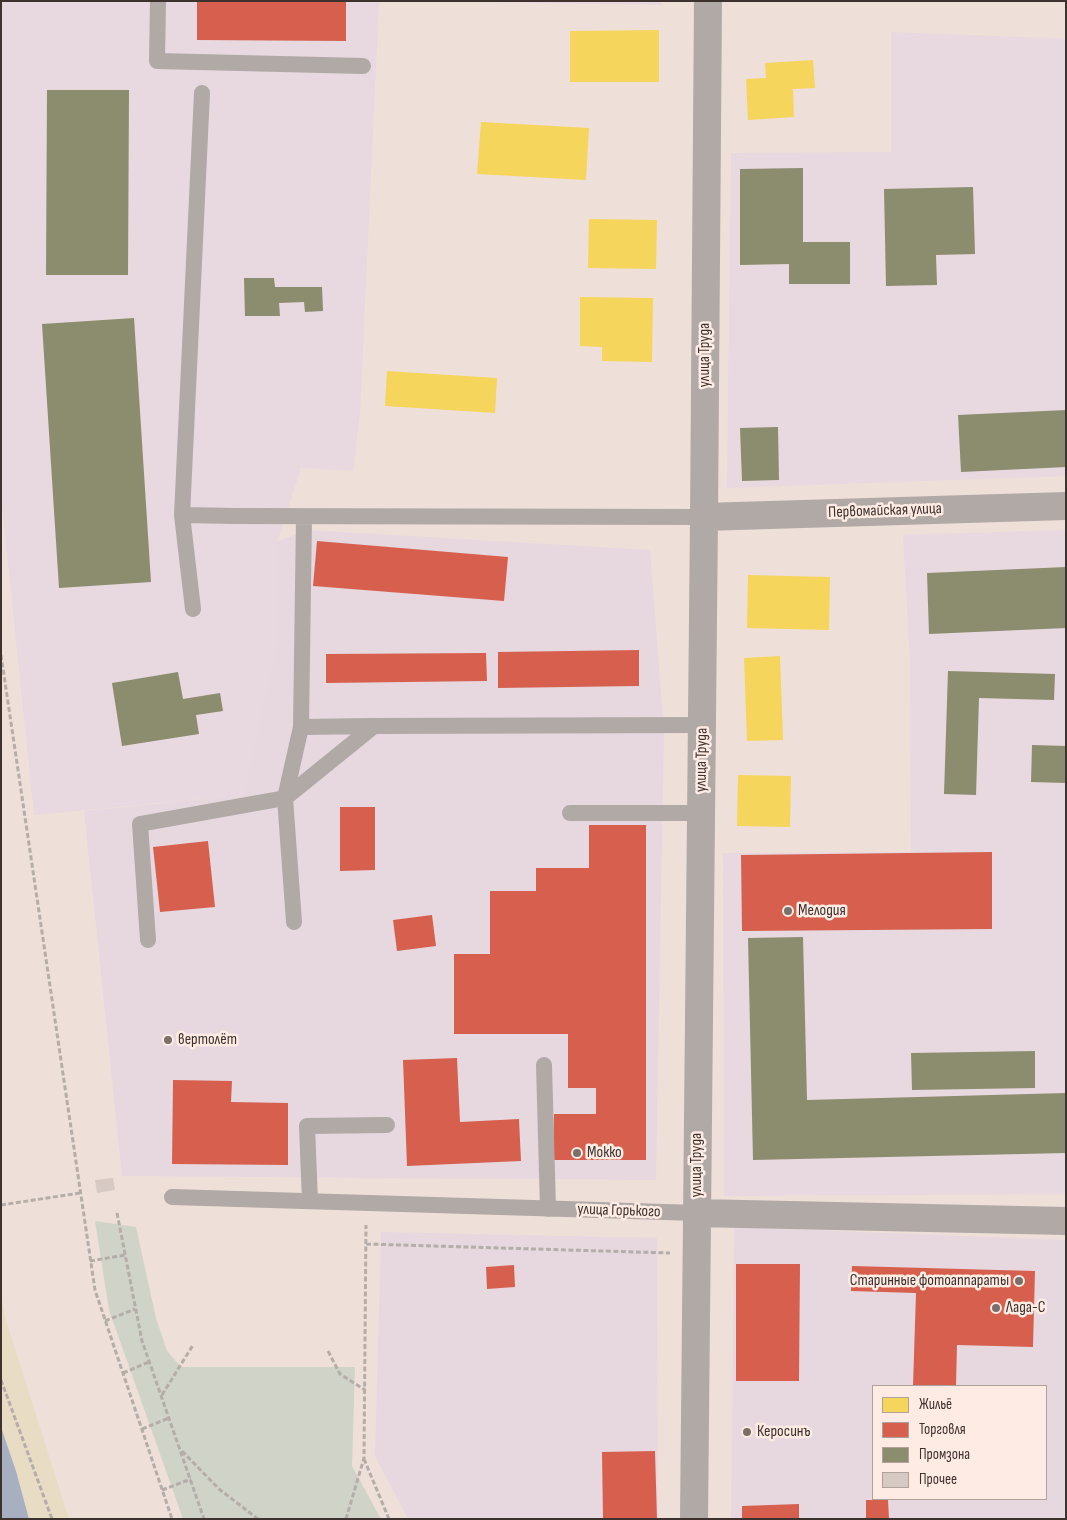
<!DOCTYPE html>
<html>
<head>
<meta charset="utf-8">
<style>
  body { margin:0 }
  #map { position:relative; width:1067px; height:1520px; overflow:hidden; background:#efdfd9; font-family:"Sofia Sans Condensed",sans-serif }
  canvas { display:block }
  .frame { position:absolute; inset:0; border:2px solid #3d322d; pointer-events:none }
  .legend { position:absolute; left:872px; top:1385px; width:175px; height:115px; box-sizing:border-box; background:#fdebe4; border:1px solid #b0a19b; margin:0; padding:6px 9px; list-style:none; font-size:15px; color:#3d322d }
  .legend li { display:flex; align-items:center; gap:10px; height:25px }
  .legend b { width:25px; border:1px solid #b0a19b }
</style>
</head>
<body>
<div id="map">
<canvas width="1067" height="1520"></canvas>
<div class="frame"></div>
<ul class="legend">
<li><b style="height:14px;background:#f6d55c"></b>Жильё</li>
<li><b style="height:14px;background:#d6604d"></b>Торговля</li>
<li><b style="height:14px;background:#8c8c6e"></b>Промзона</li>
<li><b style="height:14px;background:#d7c9c4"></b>Прочее</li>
</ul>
</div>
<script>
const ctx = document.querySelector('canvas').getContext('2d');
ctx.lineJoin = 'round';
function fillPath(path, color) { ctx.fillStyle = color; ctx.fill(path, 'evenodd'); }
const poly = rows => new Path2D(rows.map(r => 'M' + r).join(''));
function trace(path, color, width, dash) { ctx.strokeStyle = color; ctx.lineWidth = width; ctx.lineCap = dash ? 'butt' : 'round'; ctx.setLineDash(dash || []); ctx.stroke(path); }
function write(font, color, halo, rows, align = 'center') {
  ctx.font = font + ' "Sofia Sans Condensed",sans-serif'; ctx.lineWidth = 5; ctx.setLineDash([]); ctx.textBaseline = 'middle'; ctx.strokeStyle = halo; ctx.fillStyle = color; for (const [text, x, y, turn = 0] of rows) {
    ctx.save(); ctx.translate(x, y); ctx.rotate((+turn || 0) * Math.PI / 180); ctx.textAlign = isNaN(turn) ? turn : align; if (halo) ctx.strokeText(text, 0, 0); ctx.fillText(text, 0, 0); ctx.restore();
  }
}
fillPath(poly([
  [415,1,661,1,661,5],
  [306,530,650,550,664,730,656,1180,122,1176,84,811,243,795,278,636,277,542],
  [734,1227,1066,1240,1066,1519,731,1519],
  [873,1386,1046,1386,1046,1499,873,1499],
  [381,1232,657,1238,658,1519,408,1519,375,1456]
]), '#e7d8e0');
fillPath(poly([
  [2,1,379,1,360,413,353,471,301,468,277,542,278,636,243,795,34,815,1,495],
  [891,32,1066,39,1066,476,727,488,731,153,891,152],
  [1066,530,1066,1194,724,1196,723,853,911,852,910,661,903,535]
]), '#e8d8df');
fillPath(poly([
  [95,1221,136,1227,156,1318,167,1351,181,1367,355,1367,352,1466,381,1519,183,1519,109,1310]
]), '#d0d3c8');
fillPath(poly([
  [1,1292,5,1317,69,1519,29,1519,16,1471,1,1427]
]), '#e8dcc5');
fillPath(poly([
  [1,1427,16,1471,29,1519,1,1519]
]), '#a8afc0');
fillPath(poly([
  [659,30,659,82,570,82,570,31],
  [813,60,815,88,793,89,794,117,748,120,746,79,766,78,765,63],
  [481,122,589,128,586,180,477,174],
  [589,219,657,220,656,269,588,268],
  [580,297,653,298,652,362,602,361,602,347,580,346],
  [387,371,497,378,495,413,385,406],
  [748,575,830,577,829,630,747,628],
  [780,656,783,740,747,741,744,658],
  [738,775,791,776,790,827,737,826]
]), '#f6d55c');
fillPath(poly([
  [197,1,346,1,346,41,197,40],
  [317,541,508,557,504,601,313,586],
  [639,650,639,686,498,688,498,652],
  [486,653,487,681,326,683,326,654],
  [340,807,375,807,375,870,340,871],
  [589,825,646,825,646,1160,553,1160,554,1114,596,1114,596,1088,568,1088,568,1034,454,1034,454,954,490,954,490,891,536,891,536,868,589,868],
  [208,841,215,907,160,912,153,847],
  [992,852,992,929,742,931,741,855],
  [432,915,436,946,397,951,393,920],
  [457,1058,460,1122,519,1119,521,1161,407,1166,403,1060],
  [173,1080,232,1081,231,1102,288,1103,288,1165,172,1164],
  [736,1264,800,1264,799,1381,736,1381],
  [514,1265,515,1287,487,1289,486,1267],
  [852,1266,1035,1271,1033,1347,957,1345,956,1386,913,1386,916,1293,851,1291],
  [655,1451,657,1519,603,1519,602,1452],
  [866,1500,888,1500,889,1519,866,1519],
  [799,1504,799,1519,742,1519,742,1506]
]), '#d6604d');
fillPath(poly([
  [47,90,129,90,128,275,46,275],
  [803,168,803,242,850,242,850,284,789,284,789,264,740,265,740,169],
  [973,187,975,254,936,255,937,285,886,286,884,189],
  [244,278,274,278,275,287,322,287,323,311,305,312,304,302,279,303,280,316,245,316],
  [134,318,151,582,59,588,42,324],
  [1066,410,1066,467,961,472,958,415],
  [778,427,779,480,742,481,740,428],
  [1066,567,1066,628,929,634,927,573],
  [948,671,1055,674,1054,700,979,698,976,795,944,794],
  [178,672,183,699,220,693,223,711,196,715,199,734,122,746,112,683],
  [1032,745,1066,746,1066,783,1031,782],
  [803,937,807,1100,1066,1093,1066,1153,753,1160,748,938],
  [1035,1051,1035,1088,912,1090,911,1053]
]), '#8c8c6e');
fillPath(poly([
  [113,1178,115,1190,97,1193,95,1180]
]), '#d7c9c4');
trace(poly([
  [1,655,95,1290,172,1519],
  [1,1205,80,1193],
  [117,1213,142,1341,204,1519],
  [366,1244,670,1253],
  [90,1261,125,1255],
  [105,1321,135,1309],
  [328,1351,340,1374,365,1390],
  [123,1373,149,1362],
  [1,1380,52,1519],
  [162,1395,193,1345],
  [142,1429,169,1418],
  [182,1451,219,1489,258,1519],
  [364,1459,389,1519],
  [162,1490,191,1479],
  [346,1519,364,1458,366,1225]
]), '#b4ada9', 3, [5, 2.5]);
trace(poly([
  [158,1,157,61,363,66],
  [182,515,202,93],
  [304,517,301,727,374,726],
  [193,609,182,515,236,516,704,517],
  [570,813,701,813],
  [294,922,285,798,301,727],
  [148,940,140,824,285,798,374,726,702,725],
  [544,1065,548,1209],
  [172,1197,697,1213],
  [310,1201,307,1126,387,1125]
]), '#b0a9a6', 16);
trace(poly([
  [704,517,1066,506],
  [697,1213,1066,1221],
  [694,1519,704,517,708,1]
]), '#b0a9a6', 28);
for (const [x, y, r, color] of [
  [788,911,5,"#7b6f69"],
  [168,1040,5,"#7b6f69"],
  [577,1153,5,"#7b6f69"],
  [1019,1281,5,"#7b6f69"],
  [996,1308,5,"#7b6f69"],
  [747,1432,5,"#7b6f69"]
]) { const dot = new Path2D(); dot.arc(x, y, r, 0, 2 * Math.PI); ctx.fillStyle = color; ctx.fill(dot); trace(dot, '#fdebe4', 2); }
write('16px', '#3d322d', '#fdebe4', [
  ["улица Труда",705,355,-90],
  ["Первомайская улица",885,511,-2],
  ["улица Труда",702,760,-89],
  ["улица Труда",697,1165,-90],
  ["улица Горького",619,1211,2]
]);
write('16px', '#3d322d', '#fdebe4', [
  ["Мелодия",798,911],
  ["вертолёт",178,1040],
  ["Мокко",587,1153],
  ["Старинные фотоаппараты",1009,1281,"right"],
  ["Лада-С",1006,1308],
  ["Керосинъ",757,1432]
], 'left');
</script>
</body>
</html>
